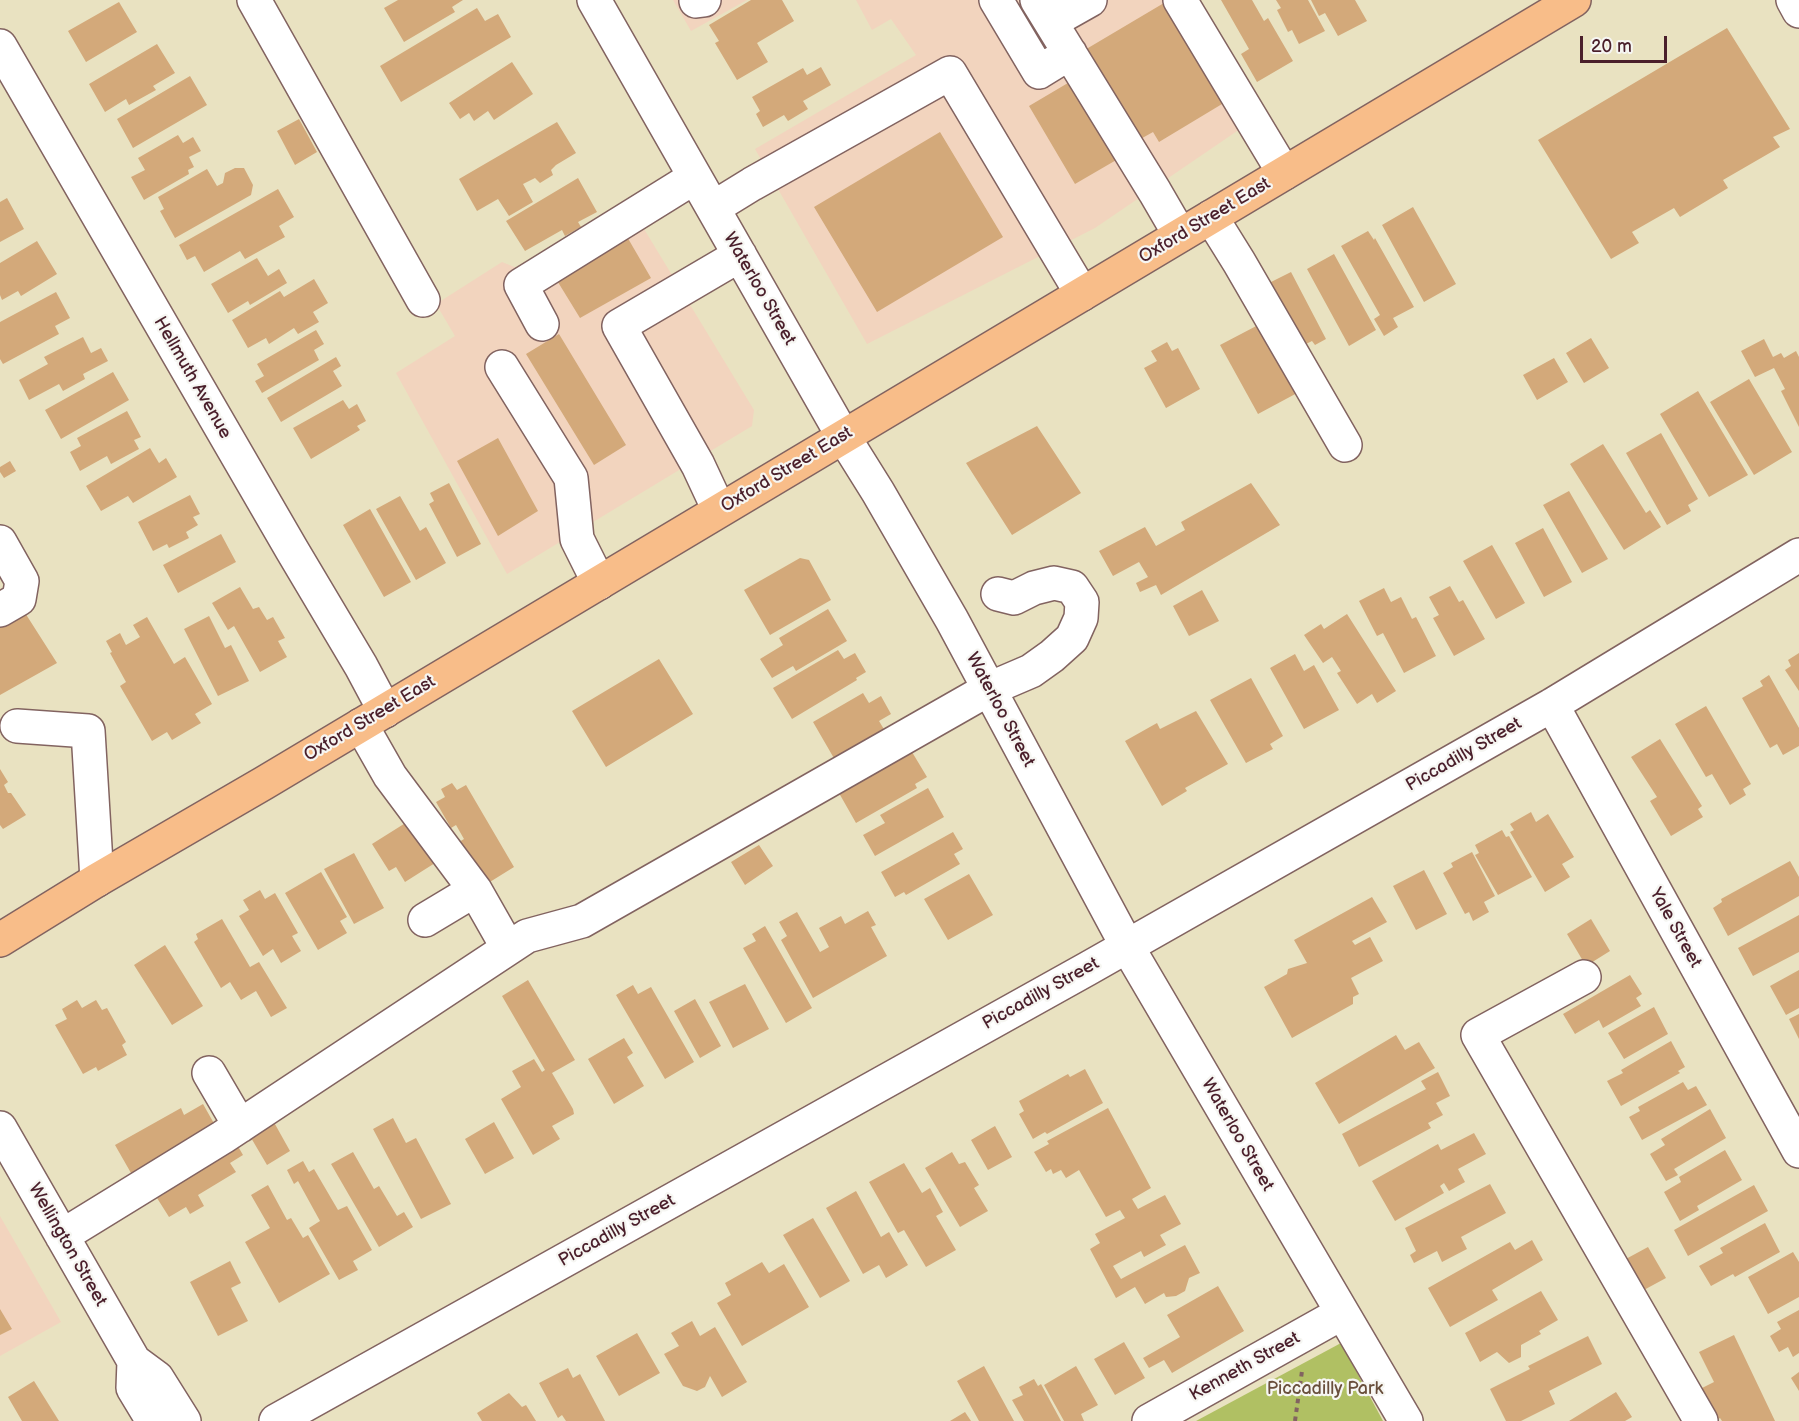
<!DOCTYPE html>
<html>
<head>
<meta charset="utf-8">
<style>
  body { margin:0 }
  #map { position:relative; width:1799px; height:1421px; overflow:hidden; background:#e9e2c1; font-family:"Balsamiq Sans",sans-serif }
  canvas { display:block }
  .scale { position:absolute; left:1580px; top:36px; width:87px; height:27px; box-sizing:border-box; border:3px solid #4a1f2b; border-top:0; padding-left:8px; font-size:18px; line-height:21px; white-space:nowrap; color:#4a1f2b; -webkit-text-stroke:4px #f6f6f2; paint-order:stroke }
</style>
</head>
<body>
<div id="map">
<canvas width="1799" height="1421"></canvas>
<div class="scale">20 m</div>
</div>
<script>
const ctx = document.querySelector('canvas').getContext('2d');
ctx.lineJoin = 'round';
function fillPath(path, color) { ctx.fillStyle = color; ctx.fill(path, 'evenodd'); }
const poly = rows => new Path2D(rows.map(r => 'M' + r).join(''));
function trace(path, color, width, dash) { ctx.strokeStyle = color; ctx.lineWidth = width; ctx.lineCap = dash ? 'butt' : 'round'; ctx.setLineDash(dash || []); ctx.stroke(path); }
function write(font, color, halo, rows, align = 'center') {
  ctx.font = font + ' "Balsamiq Sans",sans-serif'; ctx.lineWidth = 4.5; ctx.setLineDash([]); ctx.textBaseline = 'middle'; ctx.strokeStyle = halo; ctx.fillStyle = color; for (const [text, x, y, turn = 0] of rows) {
    ctx.save(); ctx.translate(x, y); ctx.rotate((+turn || 0) * Math.PI / 180); ctx.textAlign = isNaN(turn) ? turn : align; if (halo) ctx.strokeText(text, 0, 0); ctx.fillText(text, 0, 0); ctx.restore();
  }
}
fillPath(poly([
  [673,0,747,0,691,31],
  [856,0,1199,0,1265,112,1095,228,867,344,755,149,916,55,891,19,872,30],
  [627,201,754,410,752,426,507,574,396,373,455,336,436,304,502,262,527,272],
  [0,1216,61,1322,0,1356]
]), '#f2d4be');
fillPath(poly([
  [1341,1343,1383,1421,1196,1421]
]), '#b0c063');
fillPath(poly([
  [398,0,463,0,452,7,455,12,404,42,384,8],
  [751,0,782,0,794,21,757,43,768,62,737,80,715,43,719,41,709,25],
  [1169,0,1232,98,1159,142,1153,132,1137,141,1083,51],
  [1221,0,1252,0,1264,21,1268,18,1293,61,1257,82,1241,54,1249,49],
  [1276,0,1308,0,1325,31,1299,44,1292,30,1288,32,1277,10,1281,8],
  [1311,0,1355,0,1367,21,1338,36,1325,13,1319,16],
  [119,2,137,32,86,62,68,31],
  [477,8,485,21,498,14,511,37,401,102,380,66],
  [1727,28,1790,129,1773,137,1780,147,1723,180,1728,188,1680,217,1674,208,1632,232,1639,243,1611,259,1538,140],
  [157,44,175,73,153,86,156,90,129,105,126,99,105,112,89,84],
  [512,62,533,94,494,120,488,111,474,121,469,113,460,119,449,103],
  [821,67,831,85,803,101,808,109,788,121,784,115,763,127,756,114,760,111,752,97,803,68,807,75],
  [190,76,207,105,133,148,117,119],
  [1073,80,1130,152,1075,184,1029,106],
  [299,119,317,152,295,165,277,131],
  [557,122,576,153,556,165,551,170,553,175,540,183,535,178,523,184,533,202,509,216,498,199,477,211,459,179],
  [940,132,1003,237,877,312,814,207],
  [178,135,183,143,193,137,201,151,189,157,194,167,188,170,189,174,144,200,131,177,145,170,138,158],
  [235,168,244,168,253,185,251,195,175,238,160,211,164,209,158,197,207,169,217,186,223,183,225,173],
  [578,178,597,212,578,222,581,227,565,236,562,230,525,251,506,221],
  [278,189,294,217,279,226,285,237,245,259,240,251,204,272,195,256,187,260,179,245],
  [7,198,24,229,0,242,0,202],
  [1413,207,1456,284,1424,302,1382,225],
  [1368,231,1374,240,1375,238,1414,307,1393,318,1398,327,1384,336,1374,319,1380,315,1341,246],
  [626,235,651,278,580,318,553,274],
  [37,241,57,274,21,296,18,291,2,300,0,295,0,263],
  [1334,254,1376,330,1349,346,1307,269],
  [257,258,268,276,279,269,287,283,250,305,248,301,228,313,211,284],
  [1291,272,1326,339,1315,345,1312,341,1298,348,1265,285],
  [314,279,328,303,313,312,319,322,298,334,294,328,269,344,266,338,248,348,232,320,280,291,284,297],
  [56,292,70,318,55,326,59,334,3,364,0,359,0,322],
  [1262,323,1299,392,1258,414,1220,345],
  [316,330,324,344,314,350,319,360,262,393,255,381,264,376,257,364],
  [559,334,626,445,594,465,526,354],
  [83,337,91,353,101,348,108,361,83,374,85,379,63,391,59,384,29,400,19,380,48,364,44,357],
  [1591,338,1609,368,1584,383,1566,353],
  [1764,339,1773,357,1781,353,1784,358,1796,351,1799,357,1799,427,1781,391,1785,389,1774,368,1755,377,1741,351],
  [1167,342,1172,351,1178,348,1200,389,1166,408,1144,368,1157,361,1151,351],
  [336,357,341,366,333,371,342,386,281,422,267,398],
  [1554,358,1568,382,1537,400,1523,375],
  [113,372,129,400,61,439,45,410],
  [1749,379,1792,452,1754,475,1710,402],
  [1698,391,1748,475,1709,497,1660,414],
  [343,400,349,409,357,404,366,421,357,426,360,430,311,459,293,428],
  [127,411,141,437,134,440,139,449,111,464,107,456,80,471,70,452,81,446,77,438],
  [1037,426,1081,493,1012,535,966,463],
  [1661,433,1698,499,1688,505,1691,511,1667,525,1626,453],
  [498,438,538,511,498,536,457,461],
  [1603,444,1646,513,1650,510,1661,527,1624,550,1570,464],
  [150,448,159,463,166,458,177,477,133,503,128,496,101,511,86,486],
  [10,461,16,471,4,478,0,472,0,467],
  [449,483,481,544,457,557,429,504,434,501,430,493],
  [1251,483,1280,525,1161,595,1156,585,1140,592,1136,583,1148,577,1139,562,1113,576,1099,551,1145,527,1156,546,1185,530,1181,522],
  [1569,491,1608,559,1582,573,1543,505],
  [190,495,200,514,193,517,198,525,186,532,189,538,169,548,167,544,153,551,138,522],
  [400,496,420,531,426,527,446,563,416,580,376,509],
  [370,509,411,582,384,597,343,525],
  [1543,528,1572,582,1544,597,1515,543],
  [221,534,236,562,178,593,163,565],
  [1492,545,1525,603,1496,619,1463,561],
  [800,558,809,560,831,600,770,635,744,590],
  [1450,586,1459,602,1463,600,1485,639,1454,656,1433,618,1439,615,1429,597],
  [240,587,253,609,259,607,267,620,273,617,285,638,278,641,287,657,260,672,234,626,228,630,212,603],
  [1384,588,1391,602,1401,597,1412,619,1416,617,1436,656,1404,673,1383,633,1377,636,1359,601],
  [1202,590,1219,621,1189,636,1173,606],
  [20,605,57,663,0,695,0,616],
  [828,609,847,641,796,671,793,666,772,678,760,659,783,645,779,638],
  [1347,614,1396,691,1377,703,1372,694,1357,704,1337,673,1341,671,1332,657,1323,663,1304,635,1321,624,1324,629],
  [209,616,225,648,231,645,249,681,218,696,184,629],
  [147,617,174,664,185,657,212,704,195,714,201,723,172,740,167,732,152,741,120,686,126,682,110,653,112,652,106,641,120,633,126,645,140,637,133,625],
  [838,650,844,659,855,653,866,672,856,678,857,680,792,719,773,688],
  [1799,653,1799,691,1785,670,1791,666,1788,660],
  [1295,654,1304,671,1314,665,1339,710,1304,729,1270,668],
  [659,659,693,714,606,767,572,711],
  [1769,675,1799,728,1799,746,1783,755,1777,744,1770,748,1742,698,1763,686,1760,681],
  [1251,678,1283,736,1270,744,1273,749,1246,763,1210,700],
  [863,693,869,703,881,696,891,714,879,721,885,731,835,760,813,722],
  [1706,706,1751,784,1743,789,1746,795,1730,805,1712,774,1706,777,1675,724],
  [1196,711,1228,764,1185,788,1187,791,1162,806,1125,741,1157,723,1160,729],
  [1660,739,1702,806,1698,809,1703,817,1671,836,1650,801,1657,797,1631,757],
  [898,750,902,758,912,752,927,777,915,784,917,788,856,823,835,786],
  [0,769,8,782,4,785,8,793,11,793,26,815,3,829,0,825],
  [452,783,457,790,466,785,514,867,485,885,459,842,464,839,456,825,451,828,436,802,445,797,441,789],
  [928,788,944,817,875,856,863,835,885,823,880,815],
  [1531,812,1536,822,1548,814,1574,857,1562,864,1570,877,1545,892,1510,832,1514,830,1510,824],
  [415,817,435,863,405,882,396,867,389,871,372,844],
  [1502,830,1506,837,1509,836,1532,877,1498,895,1475,855,1479,853,1475,845],
  [953,832,963,849,954,854,960,864,906,895,904,892,895,897,881,872],
  [759,845,773,866,745,885,731,862],
  [1472,852,1495,896,1484,902,1489,912,1473,921,1469,912,1465,914,1443,873,1453,867,1451,863],
  [354,853,384,908,354,924,324,869],
  [1790,861,1799,877,1799,896,1728,936,1713,908,1722,902,1721,899],
  [1424,870,1447,914,1416,930,1393,886],
  [321,872,347,917,340,921,347,933,318,950,285,893],
  [969,874,993,915,948,940,924,899],
  [260,890,265,899,275,893,298,933,292,936,301,951,281,963,273,949,263,956,239,916,249,910,243,900],
  [1372,897,1387,922,1352,941,1355,945,1370,937,1383,961,1351,978,1359,994,1353,997,1353,1004,1292,1038,1264,987,1287,974,1288,969,1307,963,1294,940],
  [868,911,876,925,871,927,887,956,813,998,781,940,787,936,779,922,797,912,820,952,829,947,819,928,841,916,845,924],
  [1799,915,1799,952,1753,976,1738,948],
  [222,919,250,967,259,962,287,1008,271,1017,256,991,241,1000,230,982,221,988,194,942,198,939,196,934],
  [1591,919,1610,951,1586,966,1567,934],
  [765,926,812,1008,786,1023,743,948,756,941,752,934],
  [165,945,203,1006,172,1025,134,965],
  [1799,970,1799,1008,1786,1015,1770,986],
  [1630,975,1642,994,1636,998,1641,1006,1603,1028,1599,1020,1575,1034,1563,1014],
  [528,980,575,1060,552,1073,573,1109,574,1114,552,1126,560,1139,533,1155,501,1099,521,1087,512,1071,534,1059,542,1072,545,1070,502,996],
  [745,984,769,1029,733,1048,709,1002],
  [633,985,638,994,651,987,694,1062,665,1079,616,995],
  [695,999,721,1046,700,1058,674,1011],
  [77,1000,82,1008,96,1000,102,1010,107,1008,126,1042,122,1045,127,1055,98,1071,96,1067,83,1074,55,1025,67,1019,62,1009],
  [1654,1007,1668,1034,1624,1059,1608,1033],
  [1799,1014,1799,1039,1789,1019],
  [1396,1035,1405,1050,1419,1042,1435,1068,1339,1124,1315,1083],
  [624,1038,633,1053,627,1057,644,1086,614,1104,588,1059],
  [1671,1041,1685,1067,1678,1071,1680,1073,1621,1106,1607,1081,1623,1073,1621,1070],
  [1085,1069,1103,1103,1047,1134,1045,1132,1033,1139,1019,1114,1024,1111,1019,1101,1068,1074,1070,1077],
  [1438,1072,1450,1096,1436,1103,1443,1115,1428,1123,1431,1128,1359,1167,1342,1134,1426,1089,1421,1081],
  [1683,1082,1688,1090,1696,1086,1707,1105,1642,1140,1629,1117,1640,1111,1638,1107],
  [203,1104,216,1127,135,1180,115,1145,181,1108,184,1115],
  [1108,1108,1151,1188,1132,1199,1138,1209,1165,1195,1181,1224,1160,1235,1166,1245,1144,1257,1141,1251,1113,1266,1121,1279,1185,1245,1200,1273,1189,1278,1185,1291,1176,1296,1166,1297,1164,1293,1145,1304,1135,1287,1116,1298,1090,1249,1100,1243,1095,1234,1125,1218,1120,1210,1106,1217,1079,1170,1066,1178,1061,1170,1053,1174,1051,1169,1046,1172,1034,1152,1049,1144,1047,1141],
  [1710,1109,1726,1138,1674,1169,1678,1175,1666,1181,1650,1154,1665,1145,1661,1139],
  [271,1117,290,1151,267,1165,247,1131],
  [393,1118,406,1143,416,1138,451,1204,421,1219,373,1129],
  [494,1122,514,1158,485,1174,465,1139],
  [995,1126,1012,1157,988,1170,971,1140],
  [1474,1133,1486,1154,1458,1169,1465,1182,1449,1191,1444,1183,1440,1186,1444,1193,1395,1221,1372,1181,1438,1144,1441,1150],
  [232,1136,243,1155,230,1163,236,1172,198,1195,204,1206,190,1214,186,1207,169,1217,157,1198,164,1194,157,1183],
  [1725,1150,1742,1180,1697,1206,1699,1210,1680,1221,1664,1192,1681,1182,1679,1177],
  [353,1152,374,1189,379,1186,397,1216,404,1212,413,1227,379,1247,331,1164],
  [952,1152,959,1164,965,1162,979,1185,974,1188,988,1211,960,1227,925,1168],
  [303,1161,309,1172,314,1169,338,1210,347,1206,372,1250,353,1261,358,1270,339,1280,309,1228,320,1221,298,1181,294,1184,287,1170],
  [904,1163,922,1193,930,1188,943,1212,936,1216,956,1250,926,1267,904,1230,898,1233,869,1182],
  [1490,1184,1506,1213,1461,1237,1467,1249,1442,1262,1437,1251,1414,1263,1410,1255,1416,1251,1405,1228],
  [268,1185,287,1220,291,1218,303,1238,308,1235,330,1274,279,1303,245,1242,270,1228,251,1195],
  [1754,1185,1768,1211,1688,1256,1674,1230],
  [856,1191,881,1237,889,1232,908,1265,886,1278,879,1265,863,1274,826,1208],
  [813,1218,850,1281,820,1298,783,1235],
  [1765,1223,1780,1252,1735,1277,1733,1274,1711,1286,1699,1266,1723,1253,1720,1248],
  [1532,1240,1543,1260,1492,1290,1498,1300,1450,1327,1428,1288,1510,1242,1515,1250],
  [1648,1247,1666,1278,1642,1291,1624,1260],
  [1793,1252,1799,1262,1799,1297,1768,1314,1748,1277],
  [230,1261,241,1283,231,1288,248,1321,218,1336,190,1282],
  [762,1262,769,1273,784,1264,809,1307,742,1346,717,1303,731,1295,725,1283],
  [1218,1286,1244,1331,1172,1373,1164,1360,1149,1368,1143,1358,1180,1337,1167,1315],
  [1541,1291,1558,1320,1539,1331,1541,1334,1521,1345,1521,1357,1509,1363,1497,1352,1480,1362,1465,1333],
  [0,1309,12,1329,0,1335],
  [1799,1310,1799,1353,1793,1357,1788,1347,1779,1352,1770,1336,1781,1329,1777,1322],
  [692,1321,700,1336,715,1327,747,1382,722,1397,710,1376,705,1387,697,1391,683,1386,664,1354,679,1346,671,1333],
  [637,1333,660,1373,619,1396,596,1356],
  [1734,1335,1775,1421,1722,1421,1720,1418,1715,1421,1690,1394,1714,1382,1699,1352],
  [1588,1336,1602,1364,1549,1391,1555,1404,1521,1421,1506,1421,1490,1389,1530,1369,1528,1366],
  [1124,1342,1145,1378,1115,1395,1094,1359],
  [984,1366,1014,1421,979,1421,957,1381],
  [1076,1366,1098,1405,1081,1414,1084,1421,1064,1421,1044,1385],
  [568,1368,573,1378,580,1374,605,1421,566,1421,562,1415,558,1418,539,1383],
  [1799,1372,1799,1391,1791,1378],
  [1034,1379,1038,1386,1041,1384,1061,1421,1024,1421,1012,1400,1023,1395,1019,1387],
  [34,1381,59,1421,22,1421,8,1397],
  [1616,1392,1632,1417,1625,1421,1569,1421],
  [509,1393,522,1407,526,1405,536,1421,482,1421,477,1413],
  [965,1412,971,1421,950,1421]
]), '#d3a97a');
const minor = poly([
  [254,0,423,300],
  [594,0,843,436,878,492,952,620,1127,946,1406,1421],
  [996,0,1039,72,1070,53],
  [1037,0,1155,192,1180,235],
  [1180,0,1284,173],
  [1793,0,1799,11],
  [696,1,704,0],
  [1051,22,1090,0],
  [0,46,292,550,361,666,385,711],
  [713,208,752,184,950,73,1082,294],
  [1211,217,1239,262,1345,445],
  [542,324,521,285,695,177],
  [502,367,571,478,577,539,599,583],
  [719,510,698,465,619,326,740,255],
  [0,542,22,581,19,599,0,610],
  [1552,705,1799,1151],
  [361,725,390,776,475,890,508,948],
  [17,726,88,731,97,880],
  [425,920,475,890],
  [1584,977,1478,1035,1701,1421],
  [209,1073,240,1126],
  [0,1128,134,1361,157,1378,184,1421],
  [62,1236,223,1137,527,936,582,921,989,689,1031,671,1052,656,1072,638,1081,618,1082,602,1072,587,1054,583,1034,588,1014,598,998,594],
  [134,1361,133,1388,153,1421],
  [276,1421,1087,969,1552,705,1799,555],
  [1149,1421,1342,1313]
]);
const major = poly([
  [0,940,97,880,264,783,1574,0]
]);
trace(minor, '#826360', 36);
trace(major, '#826360', 36);
trace(poly([
  [1295,1421,1302,1371]
]), '#826360', 4, [4.5, 4.5]);
trace(minor, '#fff', 33);
trace(major, '#f8bd89', 33);
write('18px', '#4a1f2b', '#f6f6f2', [
  ["Oxford Street East",1205,221,-31],
  ["Waterloo Street",759,289,60],
  ["Hellmuth Avenue",192,378,60],
  ["Oxford Street East",787,470,-31],
  ["Waterloo Street",1000,710,62],
  ["Oxford Street East",370,719,-31],
  ["Piccadilly Street",1464,755,-30],
  ["Yale Street",1675,928,61],
  ["Piccadilly Street",1041,994,-29],
  ["Waterloo Street",1237,1135,60],
  ["Piccadilly Street",617,1231,-29],
  ["Wellington Street",67,1245,60],
  ["Kenneth Street",1245,1367,-29]
]);
write('18px', '#694f3c', '#f6f6f2', [
  ["Piccadilly Park",1325,1389]
]);
</script>
</body>
</html>
